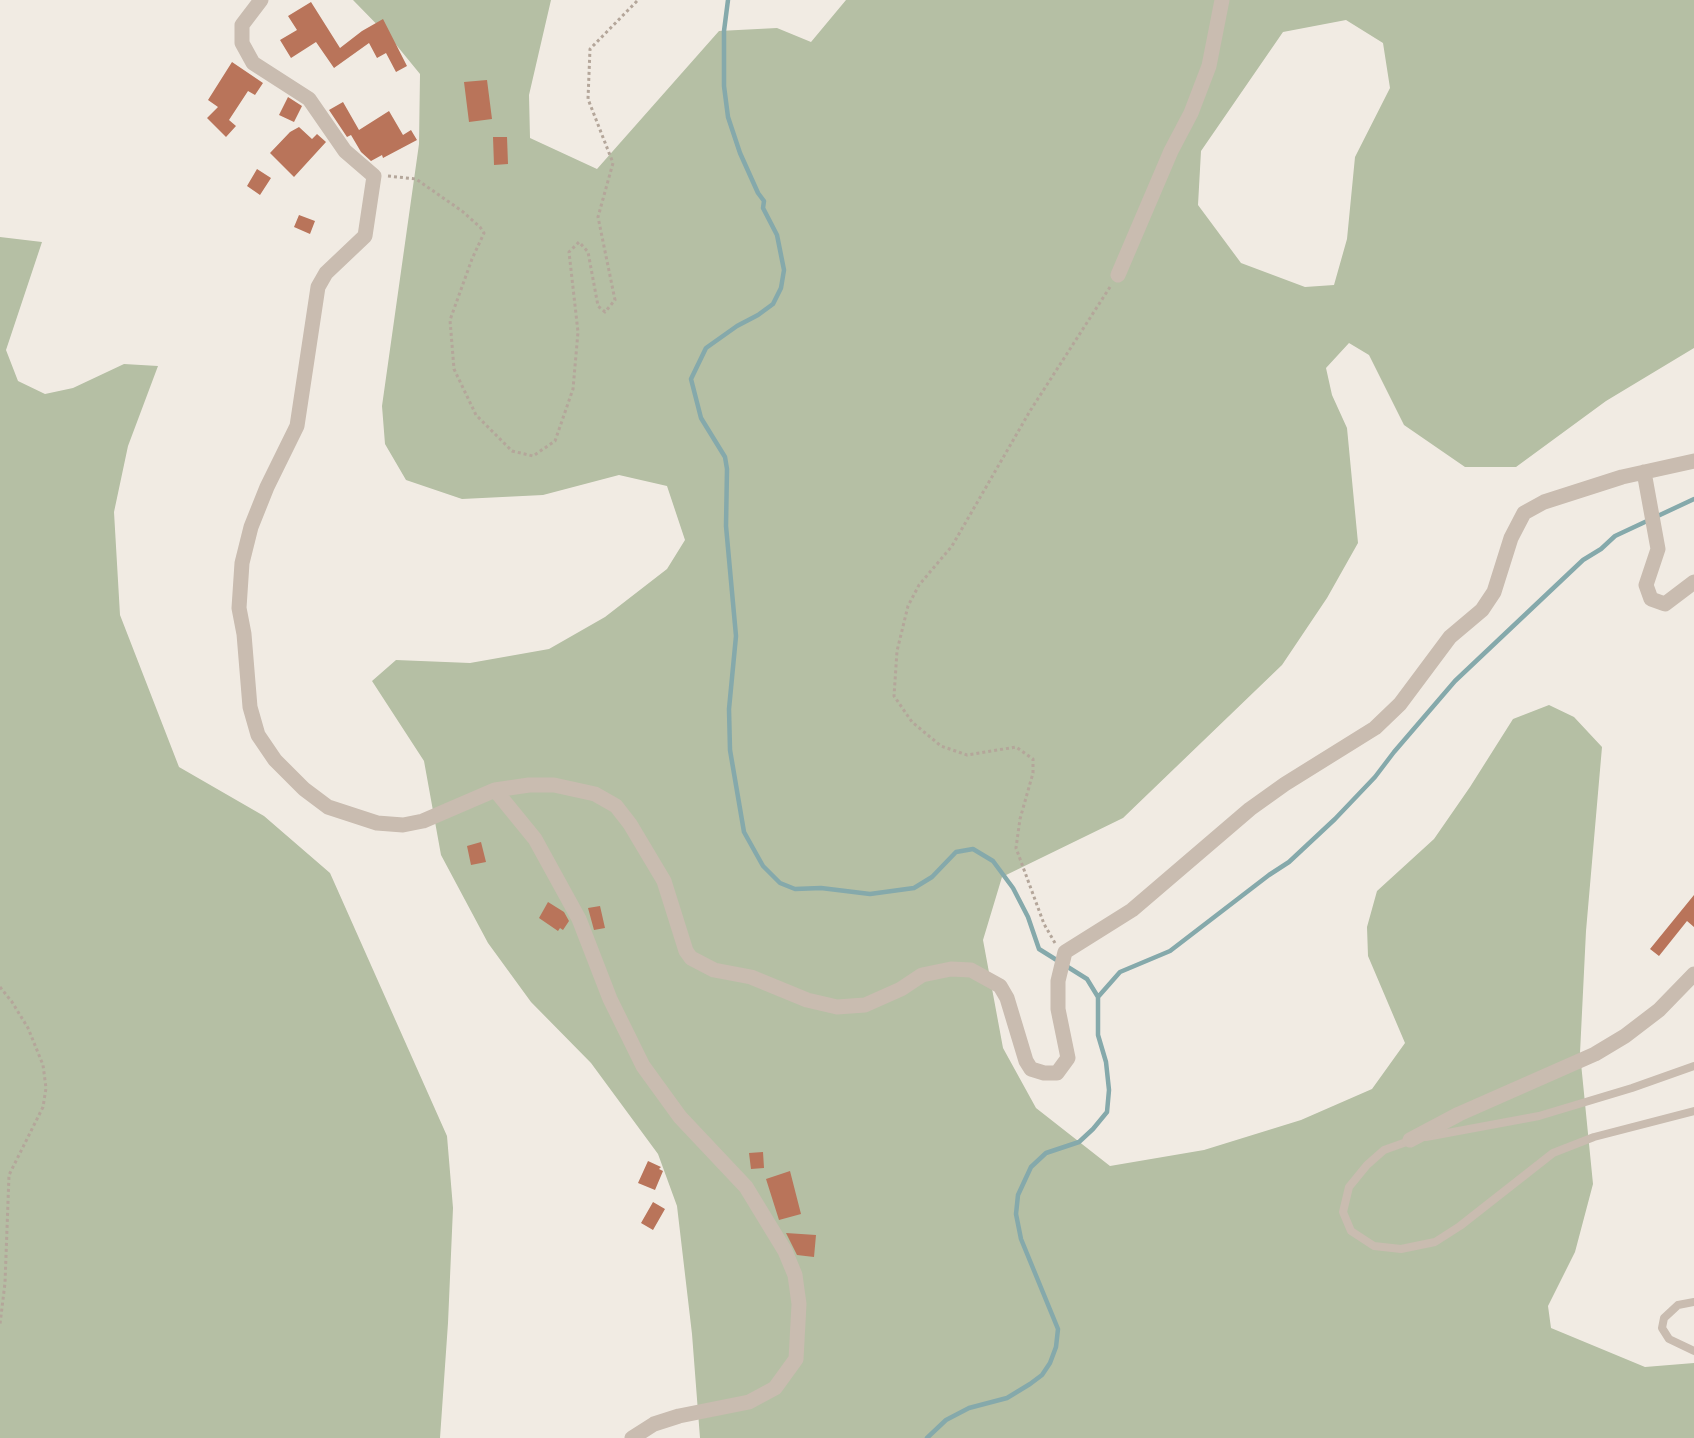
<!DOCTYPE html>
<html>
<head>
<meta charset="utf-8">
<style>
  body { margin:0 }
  canvas { display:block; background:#f1ebe3 }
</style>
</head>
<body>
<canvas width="1694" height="1438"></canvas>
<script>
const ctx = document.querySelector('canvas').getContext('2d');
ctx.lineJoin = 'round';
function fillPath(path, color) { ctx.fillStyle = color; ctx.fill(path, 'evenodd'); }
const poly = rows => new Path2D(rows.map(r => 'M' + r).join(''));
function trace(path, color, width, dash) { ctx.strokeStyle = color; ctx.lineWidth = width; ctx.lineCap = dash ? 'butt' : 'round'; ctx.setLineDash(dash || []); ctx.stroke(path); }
fillPath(poly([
  [353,0,551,0,529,95,530,138,597,169,719,31,777,28,811,42,846,0,1694,0,1694,348,1606,401,1516,467,1465,467,1404,425,1369,355,1349,343,1326,368,1332,395,1347,428,1358,543,1327,598,1282,665,1123,818,1002,877,983,940,1003,1048,1036,1108,1110,1166,1204,1150,1301,1120,1372,1089,1405,1043,1368,956,1367,927,1377,891,1434,839,1470,787,1513,719,1549,705,1574,717,1602,747,1586,931,1580,1053,1593,1184,1575,1252,1548,1306,1551,1328,1645,1367,1694,1363,1694,1438,700,1438,692,1334,677,1206,658,1154,591,1063,531,1002,488,943,441,855,424,761,372,681,396,660,470,663,549,649,605,617,667,569,685,540,667,486,619,475,543,495,462,499,406,480,385,444,382,406,419,144,420,74,393,41],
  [1346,20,1383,43,1390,88,1355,157,1347,239,1334,285,1305,287,1241,263,1198,205,1201,151,1283,32],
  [0,237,42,242,6,350,18,381,45,394,73,388,124,364,158,366,128,446,114,512,120,615,179,767,264,816,330,873,447,1136,453,1208,448,1323,440,1438,0,1438]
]), '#b5bfa4');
trace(poly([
  [728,0,724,31,724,86,728,117,740,153,758,193,764,201,763,208,777,235,784,270,781,288,773,304,758,315,737,326,706,348,691,379,701,418,725,457,727,469,726,526,736,636,729,709,730,750,744,832,763,866,780,883,795,889,821,888,870,894,914,888,932,877,956,852,973,849,993,861,1013,888,1028,917,1039,949,1087,979,1098,997,1098,1035,1106,1062,1109,1090,1107,1112,1093,1129,1079,1142,1046,1153,1031,1167,1018,1195,1016,1214,1021,1239,1058,1329,1056,1347,1050,1363,1042,1375,1030,1384,1007,1398,969,1408,946,1420,927,1438],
  [1098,997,1120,972,1170,951,1269,875,1289,862,1335,819,1375,777,1394,752,1455,681,1583,560,1601,549,1615,536,1694,499]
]), '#85a9ab', 4.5);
fillPath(poly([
  [311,2,340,48,362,31,383,19,407,66,396,72,386,53,377,58,369,43,334,68,316,42,291,58,280,40,297,30,288,16],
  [232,62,263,83,255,95,248,91,229,120,236,126,226,137,207,118,218,107,208,100],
  [487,80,492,119,469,122,464,82],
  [288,97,302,106,294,122,279,115],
  [343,102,359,130,389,111,403,135,411,130,417,140,383,158,382,155,371,161,361,152,351,135,347,137,329,110],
  [299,127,312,139,317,134,326,142,294,177,270,153,290,132],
  [493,137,507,137,508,164,494,165],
  [257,169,271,178,260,195,247,186],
  [299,215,315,221,310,234,294,227],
  [481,842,486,862,471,865,467,846],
  [1694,895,1694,927,1687,921,1659,956,1650,949],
  [548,902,564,912,569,921,563,930,560,928,558,931,539,918],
  [600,906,605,928,594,930,588,908],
  [763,1152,764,1168,751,1169,749,1153],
  [648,1161,661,1167,659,1169,663,1171,655,1190,638,1183],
  [790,1171,801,1214,779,1220,766,1179],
  [653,1202,665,1209,653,1230,641,1223],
  [786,1233,816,1235,814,1257,797,1255]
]), '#b9745a');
trace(poly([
  [388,176,416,179,462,211,480,227,484,233,472,259,450,320,454,369,476,415,512,451,533,456,555,441,573,389,578,332,569,252,579,242,588,252,598,306,605,312,615,300,598,217,613,163,588,99,590,49,638,0],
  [1055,943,1044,924,1016,848,1020,819,1033,773,1033,759,1016,747,967,755,941,746,912,722,894,696,897,651,908,606,919,585,952,546,1030,411,1110,287],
  [0,987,12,1002,28,1028,43,1065,46,1088,43,1107,9,1175,5,1283,0,1324]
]), '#b4a69a', 3, [3, 3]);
trace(poly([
  [1426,1137,1539,1116,1632,1088,1694,1066],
  [1412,1140,1384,1150,1367,1165,1349,1187,1343,1212,1351,1231,1374,1246,1401,1249,1435,1242,1460,1226,1553,1153,1594,1137,1694,1111],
  [1694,1302,1678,1305,1664,1318,1662,1328,1669,1339,1694,1351]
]), '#c9bcb0', 8);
trace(poly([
  [261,0,242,25,242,43,253,63,309,99,345,151,374,176,365,236,326,273,318,287,297,426,267,487,251,527,242,563,239,608,244,634,250,707,258,735,275,760,304,789,328,807,377,823,403,825,423,821,495,790,529,785,554,785,595,794,616,806,630,824,664,881,686,951,691,958,714,970,751,977,807,1000,837,1007,865,1005,901,989,922,975,951,969,971,970,1000,986,1007,998,1026,1061,1031,1069,1044,1073,1057,1073,1068,1058,1058,1009,1058,981,1065,952,1132,910,1250,809,1285,784,1375,728,1400,704,1450,637,1482,610,1494,592,1511,538,1524,513,1544,502,1622,477,1694,461],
  [1118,275,1171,151,1191,113,1209,66,1222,0],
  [1644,472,1658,549,1646,585,1651,599,1665,604,1694,582],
  [495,790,535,839,579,919,610,999,643,1066,680,1117,746,1187,785,1251,795,1275,799,1304,796,1359,775,1388,749,1402,679,1416,654,1424,632,1438],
  [1410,1140,1459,1114,1595,1054,1625,1036,1659,1010,1694,974]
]), '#c9bcb0', 15);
</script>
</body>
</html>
